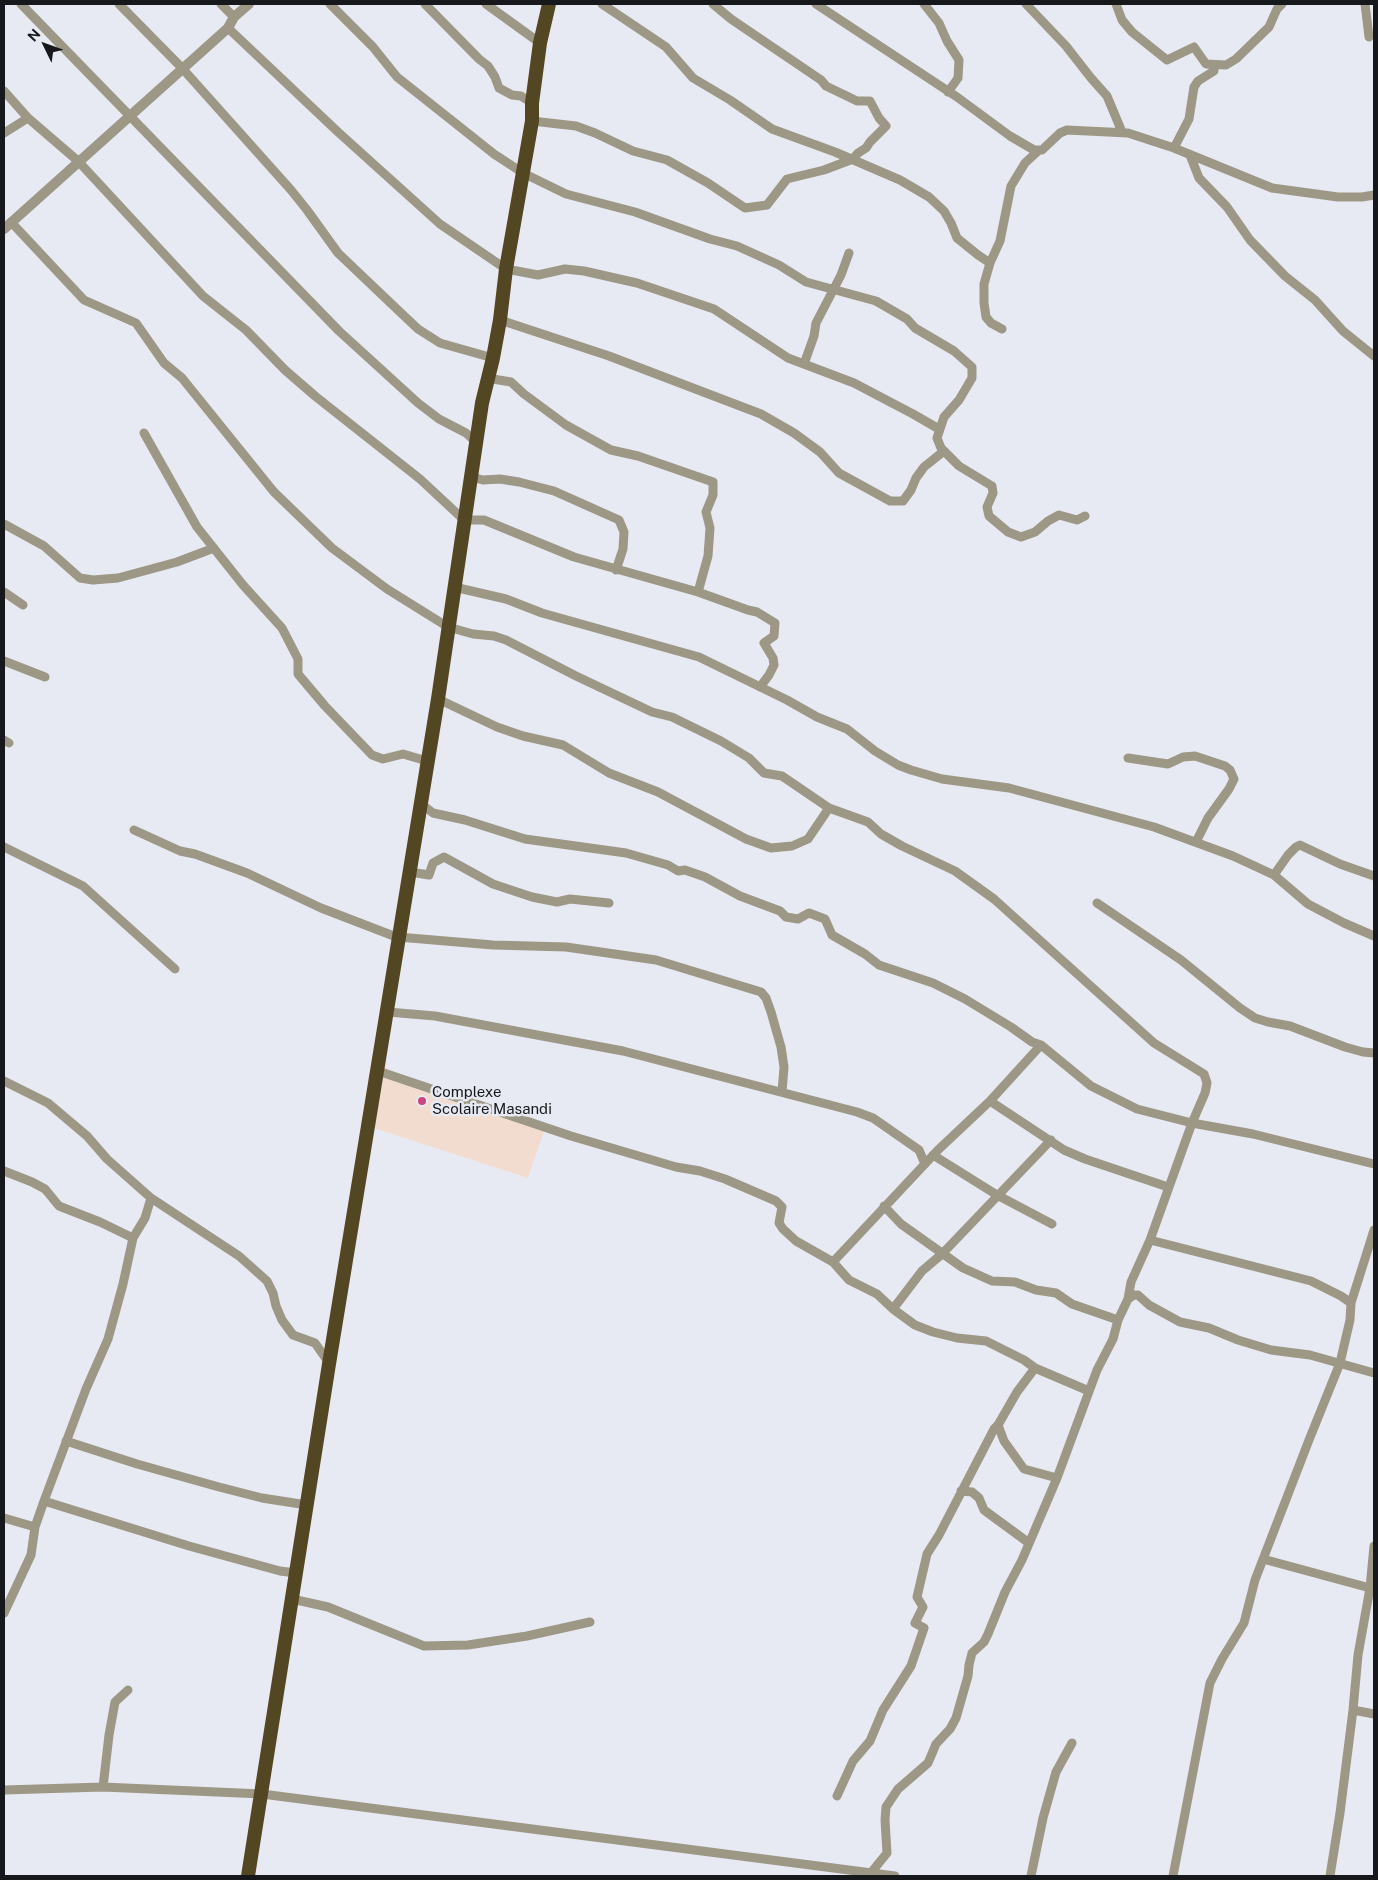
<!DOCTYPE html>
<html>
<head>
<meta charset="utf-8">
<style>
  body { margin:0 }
  #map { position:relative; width:1378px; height:1880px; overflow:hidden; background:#e8eaf3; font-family:"Public Sans",sans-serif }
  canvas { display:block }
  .frame { position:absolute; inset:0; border:5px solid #17181b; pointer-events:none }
  .north { position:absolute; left:20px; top:20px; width:50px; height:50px; -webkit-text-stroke:4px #e8eaf3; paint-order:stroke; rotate:312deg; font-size:14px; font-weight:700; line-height:20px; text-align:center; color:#17181b }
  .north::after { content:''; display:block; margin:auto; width:18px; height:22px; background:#17181b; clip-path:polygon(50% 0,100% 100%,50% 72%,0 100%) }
</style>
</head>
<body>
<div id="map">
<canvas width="1378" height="1880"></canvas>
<div class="frame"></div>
<div class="north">N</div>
</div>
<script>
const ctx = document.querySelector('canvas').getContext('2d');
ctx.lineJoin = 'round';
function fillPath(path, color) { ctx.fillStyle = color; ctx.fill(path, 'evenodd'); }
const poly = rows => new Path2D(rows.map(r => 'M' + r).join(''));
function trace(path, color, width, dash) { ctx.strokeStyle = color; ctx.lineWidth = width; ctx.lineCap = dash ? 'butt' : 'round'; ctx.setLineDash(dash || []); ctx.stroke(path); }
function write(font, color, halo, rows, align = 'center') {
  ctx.font = font + ' "Public Sans",sans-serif'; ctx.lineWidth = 5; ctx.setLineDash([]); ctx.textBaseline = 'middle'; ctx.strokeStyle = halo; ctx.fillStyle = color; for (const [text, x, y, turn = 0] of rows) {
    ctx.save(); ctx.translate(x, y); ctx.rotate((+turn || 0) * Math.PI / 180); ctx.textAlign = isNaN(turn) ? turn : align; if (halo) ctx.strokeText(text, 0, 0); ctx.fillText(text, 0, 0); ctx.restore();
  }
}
fillPath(poly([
  [384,1074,545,1128,528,1178,374,1128]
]), '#f2dccf');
trace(poly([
  [21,4,339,331,418,403,439,419,466,433,476,442],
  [119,4,182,68,291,190,307,210,338,253,400,312,418,329,440,343,493,358],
  [221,4,234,17],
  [330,4,373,47,397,77,494,154,523,173,566,194,635,212,710,239,737,246,779,265,806,282,876,301,907,319,915,328,954,351,972,367,972,378,959,400,944,417,937,438,941,448,959,466,992,486,993,493,987,507,989,516,1008,532,1021,537,1035,532,1048,521,1059,515,1077,520,1085,516],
  [425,4,479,59,488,66,495,77,499,88,512,95,521,96,532,103],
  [486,4,540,43],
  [602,4,666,47,693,78,730,100,772,129,835,152,900,180,929,197,944,211,951,223,957,238,978,255,990,263],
  [816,4,957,97,1010,136,1034,150,1042,150,1060,133,1067,130,1128,133,1174,148,1272,188,1338,197,1362,197,1374,195],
  [924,4,939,23,947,41,959,60,958,78,948,92],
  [1026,4,1066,46,1091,78,1107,96,1122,132],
  [1116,4,1122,20,1132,32,1167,60,1194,47,1206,64,1226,65,1236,59,1269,27,1277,9,1282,4],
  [1365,4,1369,37],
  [228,28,338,132,440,224,506,269,538,275,565,269,584,271,637,283,714,309,788,358,854,383,913,414,939,429],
  [4,91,28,118,78,161,203,296,246,330,285,370,315,396,420,479,464,520,484,520,574,557,698,592,748,610,757,612,775,623,774,636,764,643,773,658,774,665,769,675,760,687],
  [532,121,576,126,595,133,633,151,667,160,708,183,745,208,767,205,787,179,824,170,853,159,858,153,866,148,870,142,886,126,879,118,870,101,857,101,826,86,821,80,731,19,713,4],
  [4,133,28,118],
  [1174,148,1189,119,1194,87,1198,81,1214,71,1214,65],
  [1190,155,1199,178,1227,207,1250,240,1285,276,1315,300,1343,331,1374,356],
  [11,222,84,300,136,323,164,363,182,378,274,492,332,548,387,589,448,627,473,634,494,636,506,640,576,676,652,712,672,717,721,741,749,758,764,773,782,776,829,808,868,822,881,834,902,846,955,871,994,899,1154,1043,1204,1074,1207,1083,1205,1093,1192,1123,1150,1240,1131,1282,1128,1299],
  [500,320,609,356,761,414,794,433,820,452,839,473,890,501,903,501,911,490,916,478,924,467,944,451],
  [1002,329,991,323,986,317,984,303,984,284,990,263,1000,241,1011,186,1025,163,1038,151],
  [804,364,814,336,816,323,841,275,849,253],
  [487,378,511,382,524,394,566,425,611,450,638,456,713,482,713,495,706,512,710,528,708,556,698,592],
  [144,433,197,527,243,585,282,628,298,659,298,674,325,706,372,755,383,759,403,754,427,761],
  [471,477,483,480,500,479,519,482,554,491,619,520,624,532,623,549,616,570],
  [4,524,44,546,80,578,93,580,118,578,177,562,214,548],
  [454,587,506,599,542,613,699,657,787,700,817,717,847,729,875,751,898,765,911,770,942,779,1009,788,1154,827,1233,856,1274,875,1288,855,1296,847,1300,845,1340,864,1374,876],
  [4,592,23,605],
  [4,661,45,677],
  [438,699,497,727,523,736,563,745,609,773,658,792,746,839,771,848,792,846,808,839,829,808],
  [4,740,9,743],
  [1128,758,1168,764,1183,757,1195,756,1225,766,1230,770,1234,779,1229,789,1208,818,1196,842],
  [420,803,433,813,465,820,525,839,626,853,668,865,678,871,685,870,705,877,740,896,780,911,786,917,798,919,809,913,825,919,832,935,865,954,879,965,933,983,965,999,1011,1027,1032,1042,1041,1045,1091,1086,1137,1109,1192,1123,1253,1134,1374,1164],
  [134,830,180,851,195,854,247,873,321,908,399,938],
  [4,847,83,886,175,969],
  [410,872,429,875,433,863,444,857,493,884,532,897,557,902,570,899,609,903],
  [1274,875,1308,904,1344,923,1374,936],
  [1097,903,1181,960,1240,1008,1255,1018,1268,1022,1290,1026,1345,1047,1363,1052,1374,1053],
  [398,937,493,945,566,947,656,960,761,992,766,998,771,1012,781,1047,784,1067,782,1092],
  [388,1012,435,1016,623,1051,857,1112,873,1118,919,1150,925,1164],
  [378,1071,571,1136,676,1167,700,1171,725,1179,776,1201,782,1207,779,1223,783,1229,796,1241,833,1262,849,1280,877,1294,893,1309,915,1325,933,1332,957,1338,986,1341,1024,1360,1035,1368,1089,1391],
  [4,1081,48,1103,87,1136,107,1159,151,1198,239,1256,267,1281,273,1293,276,1306,282,1320,293,1335,315,1343,329,1363],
  [990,1101,1064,1150,1085,1159,1168,1187],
  [933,1155,997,1195,1052,1224],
  [4,1171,32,1182,45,1189,59,1206,100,1222,133,1238],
  [884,1206,901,1224,963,1268,992,1281,1015,1282,1036,1290,1056,1293,1072,1304,1118,1320],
  [1150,1240,1311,1281,1341,1296,1351,1303],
  [833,1262,938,1150,990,1101,1041,1045],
  [893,1309,922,1271,942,1254,1051,1140],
  [998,1425,1004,1441,1024,1469,1057,1478],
  [66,1441,137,1464,219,1487,262,1498,307,1505],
  [961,1491,972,1492,979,1498,984,1510,1029,1543],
  [44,1501,189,1546,280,1571,296,1573],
  [4,1518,35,1527],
  [1263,1559,1370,1588],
  [292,1599,328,1607,424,1646,468,1645,527,1636,590,1622],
  [4,1613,31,1555,35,1527,44,1501,86,1389,108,1339,123,1284,133,1238,145,1218,151,1198],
  [1353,1710,1374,1714],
  [103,1787,109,1735,115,1702,128,1690],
  [4,1790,103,1787,262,1794,895,1876],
  [837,1796,853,1761,870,1741,883,1710,911,1666,924,1628,915,1623,923,1607,917,1597,927,1554,939,1535,994,1429,998,1425,1017,1392,1035,1368],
  [870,1874,887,1853,885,1820,886,1807,898,1789,928,1763,936,1744,950,1729,956,1718,968,1676,969,1665,972,1653,984,1642,988,1634,1005,1592,1022,1560,1057,1478,1097,1370,1113,1339,1118,1320,1128,1299,1134,1295,1138,1295,1149,1305,1180,1322,1209,1328,1238,1340,1271,1350,1310,1355,1374,1373],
  [1031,1876,1043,1818,1056,1772,1072,1743],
  [1173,1876,1210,1683,1222,1659,1244,1623,1255,1580,1309,1440,1340,1363,1350,1320,1351,1303,1374,1230],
  [1330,1876,1340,1813,1353,1710,1358,1655,1370,1588,1374,1546]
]), '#9d9785', 9);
trace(poly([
  [4,229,228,28,234,17,249,4]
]), '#9d9785', 10);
trace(poly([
  [248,1876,329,1364,438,699,482,403,493,358,500,320,506,269,532,121,532,103,540,43,549,4]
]), '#524722', 14);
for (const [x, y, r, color] of [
  [422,1101,5,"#cc4480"]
]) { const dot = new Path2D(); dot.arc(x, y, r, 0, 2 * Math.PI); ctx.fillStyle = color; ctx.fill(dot); trace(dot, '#e8eaf3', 2); }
write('15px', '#17181b', '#e8eaf3', [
  ["Complexe",432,1092],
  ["Scolaire Masandi",432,1109]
], 'left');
</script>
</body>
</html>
